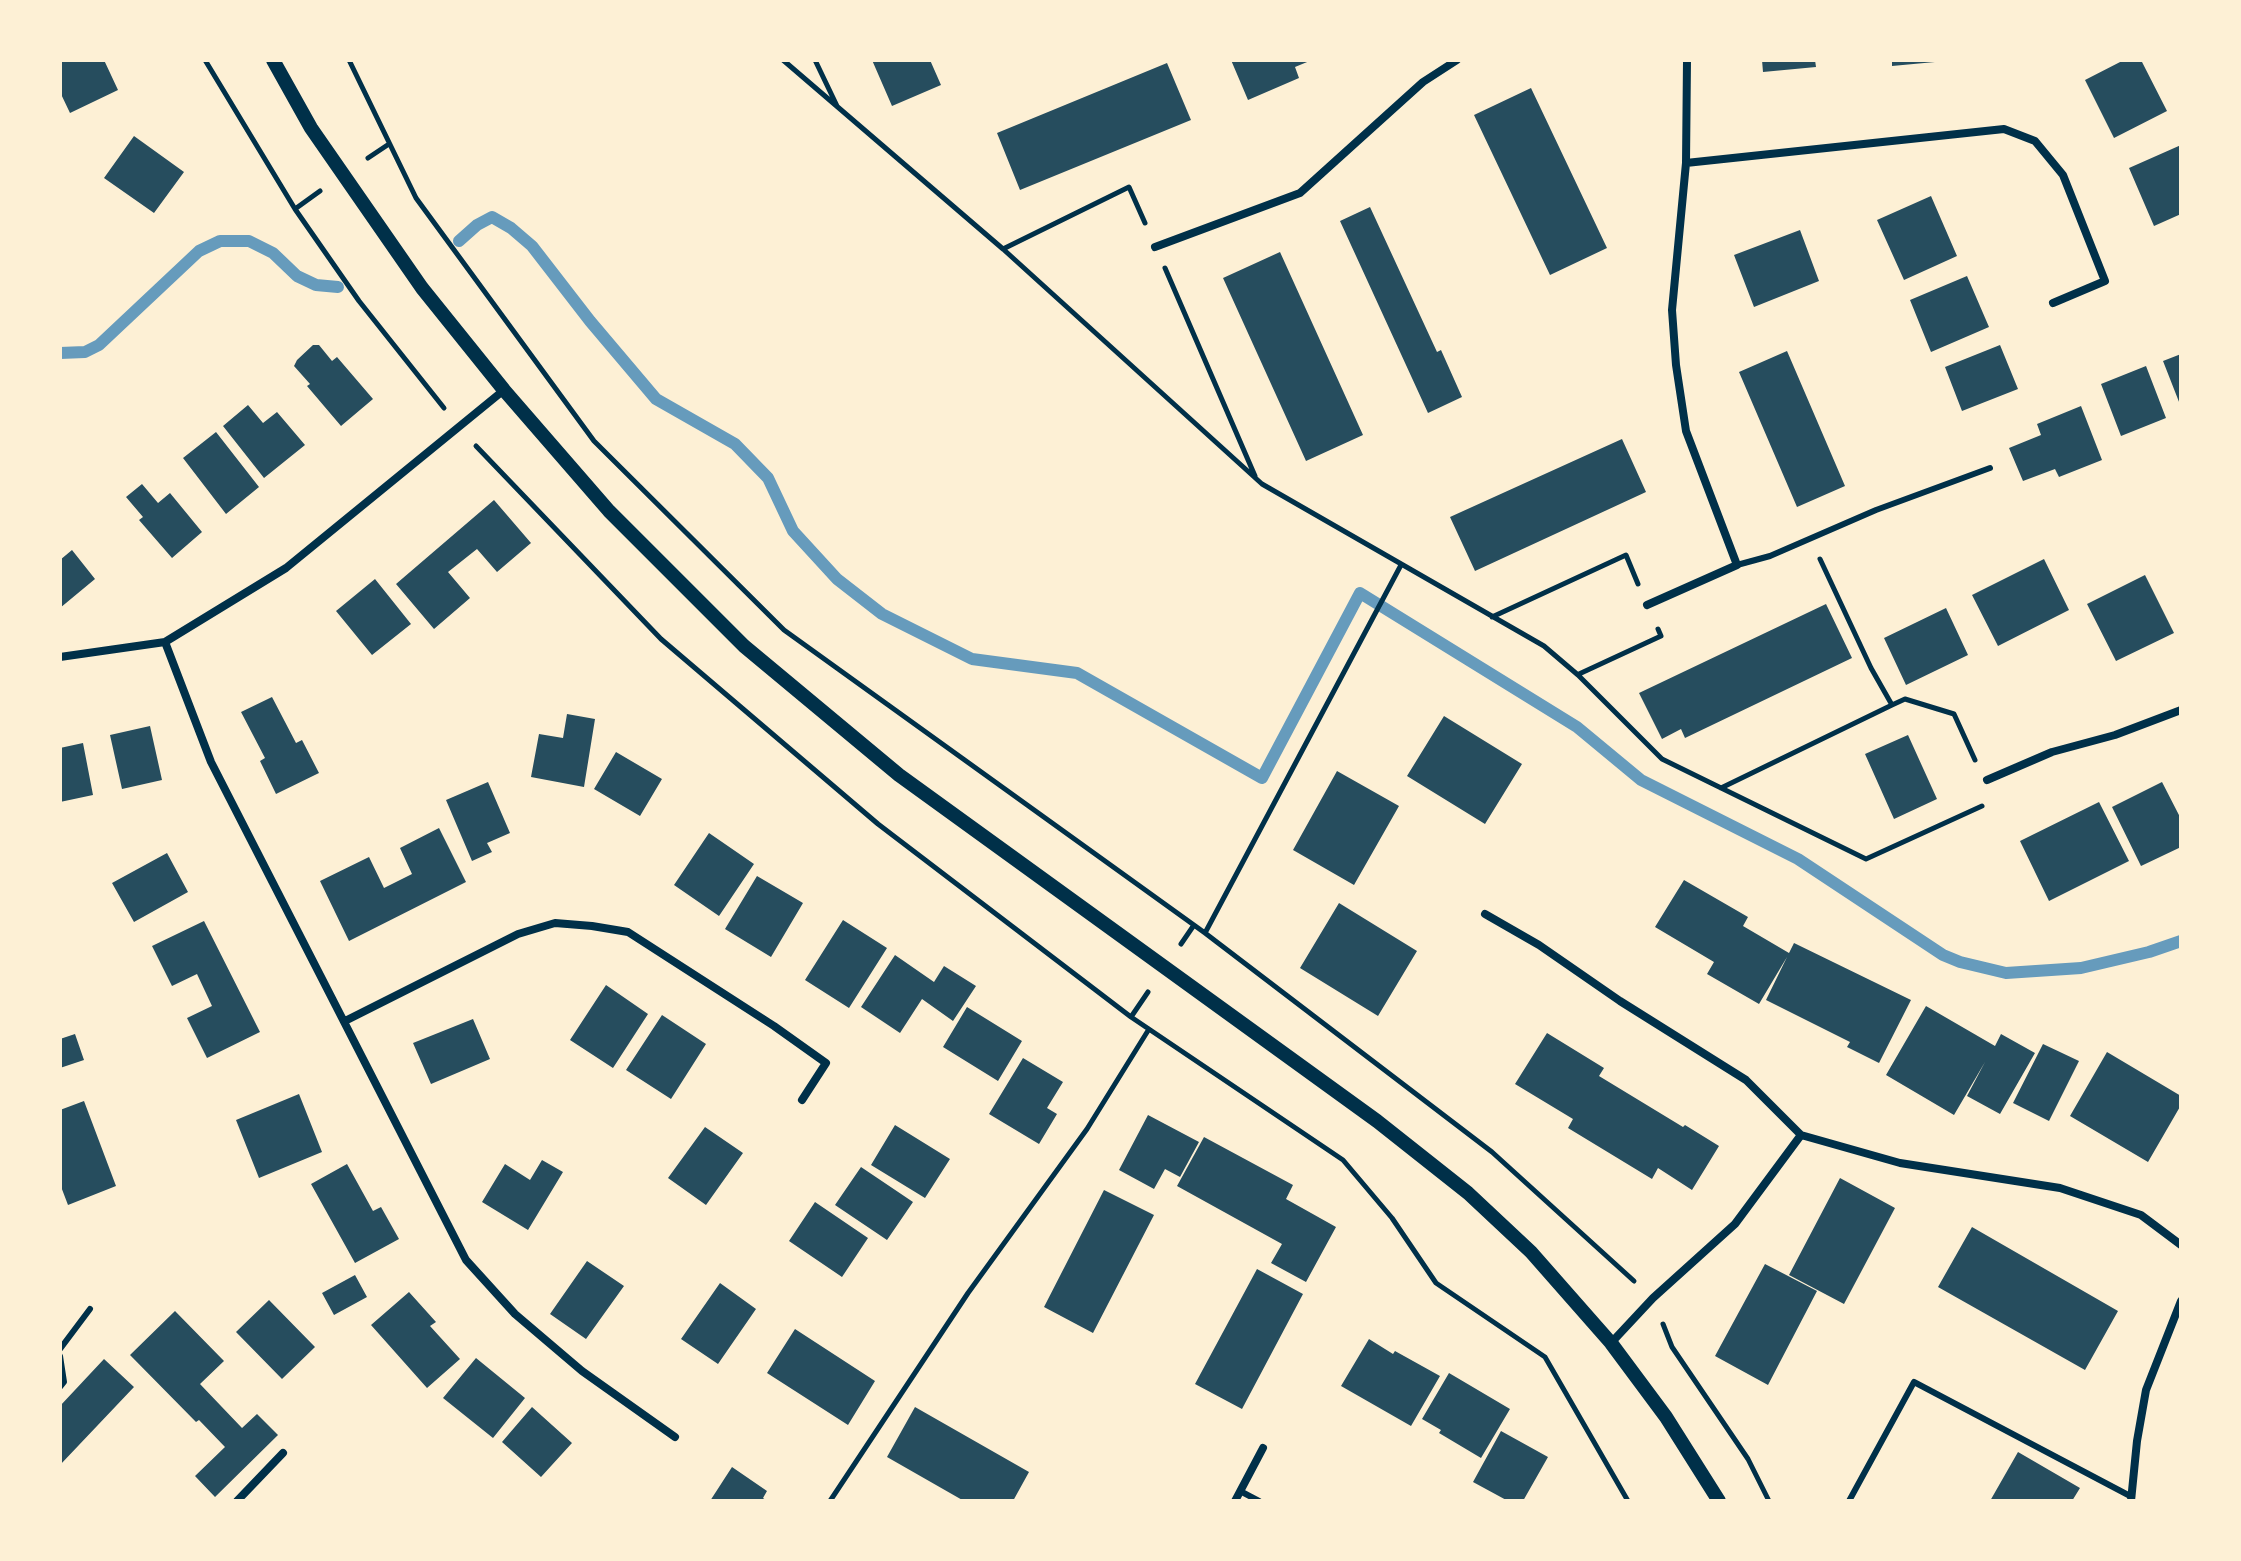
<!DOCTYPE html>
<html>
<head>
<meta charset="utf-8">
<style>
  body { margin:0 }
  #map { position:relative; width:2241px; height:1561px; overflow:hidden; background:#fdf0d5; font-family:Montserrat,sans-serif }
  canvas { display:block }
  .frame { position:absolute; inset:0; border:62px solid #fdf0d5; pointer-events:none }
</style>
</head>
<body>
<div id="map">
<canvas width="2241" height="1561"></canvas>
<div class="frame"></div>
</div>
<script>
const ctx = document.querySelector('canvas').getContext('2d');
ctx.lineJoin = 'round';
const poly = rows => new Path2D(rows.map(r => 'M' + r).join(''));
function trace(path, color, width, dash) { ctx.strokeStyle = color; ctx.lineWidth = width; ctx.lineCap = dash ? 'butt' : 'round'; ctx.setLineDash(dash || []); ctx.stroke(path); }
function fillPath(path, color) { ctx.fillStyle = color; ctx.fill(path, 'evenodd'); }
trace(poly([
  [459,241,477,225,492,217,511,228,532,246,590,321,656,399,735,444,768,478,793,531,837,579,882,614,972,659,1077,673,1262,778,1360,593,1577,727,1641,780,1798,859,1943,955,1960,962,2006,973,2081,968,2149,952,2181,941],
  [60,353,85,352,99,345,199,251,220,241,249,241,273,253,297,276,316,285,338,287]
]), '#669bbc', 12);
fillPath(poly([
  [60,60,104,60,118,90,70,113,60,92],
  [872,60,930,60,941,85,892,106],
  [1231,60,1312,60,1295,67,1299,78,1248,100],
  [1762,60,1815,60,1816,67,1763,72],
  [1892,60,1934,60,1935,62,1892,66],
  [2124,60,2141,60,2167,111,2114,138,2085,80],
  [1167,63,1191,120,1020,190,997,133],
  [1531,88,1607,248,1550,275,1474,115],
  [134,136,184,172,154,213,104,178],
  [2181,145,2181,214,2154,226,2129,168],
  [1931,196,1957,256,1904,280,1877,220],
  [1370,207,1437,352,1441,350,1462,397,1428,413,1340,221],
  [1800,230,1819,281,1754,307,1734,255],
  [1280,252,1363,435,1306,461,1223,278],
  [1967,276,1989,327,1931,352,1910,300],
  [313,345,319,345,332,361,337,357,373,399,341,426,307,386,310,384,294,366,297,360],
  [2000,345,2018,389,1962,411,1945,367],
  [1787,351,1845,486,1797,507,1739,372],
  [2181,354,2181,407,2163,361],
  [2146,366,2166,418,2121,436,2101,384],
  [248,405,263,423,277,412,305,445,264,478,223,426],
  [2081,406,2102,460,2059,477,2055,469,2023,481,2009,448,2041,435,2037,424],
  [216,432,259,487,226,514,183,458],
  [1622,439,1646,492,1475,571,1450,517],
  [142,484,158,503,170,493,202,532,172,558,139,520,143,517,126,497],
  [494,500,531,543,497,572,477,549,448,572,470,598,434,629,396,584],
  [72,550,95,579,60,608,60,560],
  [2044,559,2069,610,1998,646,1972,595],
  [2145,575,2174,633,2116,661,2087,604],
  [375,579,411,624,372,655,336,611],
  [1826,604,1852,658,1685,738,1681,729,1662,739,1639,693],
  [1946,608,1968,655,1906,685,1884,638],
  [272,697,296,743,302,740,319,773,276,794,260,761,265,758,241,712],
  [567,714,595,719,584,787,531,777,539,734,563,738],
  [1444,716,1522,764,1485,824,1407,776],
  [150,726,162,780,122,789,110,735],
  [1908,735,1937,799,1894,819,1865,754],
  [83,743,93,795,60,802,60,748],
  [616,752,662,779,640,816,594,789],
  [1337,771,1399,806,1354,885,1293,850],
  [488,782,510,833,487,843,492,852,472,861,446,800],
  [2162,782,2181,819,2181,847,2141,866,2112,807],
  [2099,802,2129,861,2049,901,2020,841],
  [439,828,466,882,349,941,320,881,369,857,384,888,412,874,400,848],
  [709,833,754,864,719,916,674,885],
  [167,853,188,892,134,922,112,883],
  [757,876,803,903,771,957,725,929],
  [1684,880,1748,917,1743,926,1789,953,1794,943,1911,1000,1879,1063,1847,1047,1850,1042,1766,1000,1787,957,1759,1004,1707,974,1714,962,1655,927],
  [1339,903,1417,951,1378,1016,1300,968],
  [843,920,887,948,849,1008,805,980],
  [204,921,260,1032,207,1058,187,1018,212,1006,197,974,172,986,152,946],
  [895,955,934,982,944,966,976,986,953,1021,922,999,900,1033,861,1007],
  [606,985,648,1014,613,1068,570,1040],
  [1926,1006,1995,1046,2001,1034,2035,1053,2000,1114,1967,1096,1985,1062,1954,1115,1886,1075],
  [967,1007,1022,1041,998,1081,943,1047],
  [662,1015,706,1044,671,1099,626,1070],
  [473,1019,490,1059,431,1084,413,1043],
  [1547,1033,1604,1068,1599,1076,1683,1127,1685,1125,1719,1146,1692,1190,1658,1168,1652,1179,1568,1128,1573,1119,1515,1084],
  [75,1034,84,1060,60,1068,60,1039],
  [2043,1044,2079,1061,2049,1121,2013,1103],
  [2107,1052,2181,1096,2181,1105,2148,1162,2070,1116],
  [1023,1058,1063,1082,1047,1108,1057,1114,1039,1144,989,1114],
  [299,1094,322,1152,259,1178,236,1120],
  [84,1101,116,1186,68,1205,60,1184,60,1110],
  [1148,1115,1199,1142,1180,1177,1165,1169,1154,1189,1119,1170],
  [895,1125,950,1159,925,1198,871,1165],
  [705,1127,743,1153,706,1205,668,1178],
  [1204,1137,1293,1185,1286,1199,1336,1227,1306,1282,1271,1263,1282,1244,1177,1186],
  [542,1160,563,1172,528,1230,482,1202,505,1164,530,1180],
  [347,1164,373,1211,381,1207,399,1239,355,1263,311,1184],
  [861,1167,913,1202,887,1240,835,1205],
  [1840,1178,1895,1208,1844,1304,1789,1275],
  [1104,1190,1154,1215,1093,1333,1044,1307],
  [815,1202,868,1238,842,1277,789,1241],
  [1972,1227,2118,1311,2085,1370,1938,1287],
  [587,1261,624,1286,586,1339,550,1314],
  [1765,1264,1817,1291,1768,1385,1715,1356],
  [1257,1269,1303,1294,1242,1409,1195,1384],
  [355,1275,367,1297,334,1315,322,1293],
  [720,1283,756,1309,718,1364,681,1339],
  [409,1292,436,1322,430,1326,460,1359,427,1388,371,1325],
  [269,1300,315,1347,282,1379,236,1332],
  [175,1311,224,1361,200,1384,242,1428,257,1414,278,1435,215,1497,195,1476,225,1447,199,1420,196,1422,130,1355],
  [795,1329,875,1381,848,1425,767,1373],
  [1369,1339,1393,1354,1395,1351,1440,1376,1411,1426,1341,1386],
  [476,1358,525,1398,493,1438,443,1398],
  [104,1359,134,1387,60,1465,60,1406],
  [1449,1373,1510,1409,1481,1458,1439,1433,1441,1430,1422,1419],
  [532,1407,572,1443,541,1477,502,1442],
  [915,1407,1029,1472,1013,1501,964,1501,887,1457],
  [1501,1431,1548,1457,1523,1501,1508,1501,1473,1482],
  [2018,1452,2080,1488,2072,1501,1990,1501],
  [732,1467,767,1491,763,1498,767,1501,710,1501]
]), '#264d5e');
trace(poly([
  [205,60,295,209,359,301,444,408],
  [349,60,416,198,594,441,784,630,1205,933,1492,1152,1634,1281],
  [783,60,1003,249,1262,484,1544,646,1578,675,1662,759,1866,859,1982,806],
  [815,60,837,106],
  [368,158,389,144],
  [295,209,320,191],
  [1003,249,1129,187,1145,223],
  [1165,268,1255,476],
  [476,446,661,639,878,824,1131,1017,1343,1160,1392,1218,1436,1283,1545,1357,1628,1501],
  [1820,559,1871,668,1892,705,1905,699,1954,714,1975,760],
  [1492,617,1626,555,1638,584],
  [1579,674,1661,636,1658,629],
  [1721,788,1892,705],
  [1205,933,1401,565],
  [1181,944,1194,925],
  [1131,1017,1148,992],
  [1663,1324,1672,1347,1748,1459,1769,1501],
  [830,1501,968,1293,1087,1129,1149,1029]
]), '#003049', 5);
trace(poly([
  [1737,565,1770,556,1876,510,1990,468],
  [60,1349,90,1309],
  [60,1356,64,1382,60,1387],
  [1240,1491,1259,1501],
  [1849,1501,1914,1382,2132,1497]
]), '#003049', 6);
trace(poly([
  [1686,163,2004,129,2035,141,2063,175,2105,281,2053,303],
  [1155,247,1300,193,1423,82,1457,60],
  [1647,605,1737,565,1686,431,1676,365,1672,310,1686,163,1687,60],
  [165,642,286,568,504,390],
  [60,657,165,642,211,762,466,1260,515,1314,582,1371,675,1437],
  [1987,780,2052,752,2115,735,2181,710],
  [1485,914,1539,945,1620,1001,1746,1080,1801,1135,1900,1163,2060,1188,2141,1215,2181,1245],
  [345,1021,518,934,555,923,592,926,628,932,774,1026,826,1063,802,1100],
  [1611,1343,1653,1298,1735,1224,1801,1135],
  [237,1501,283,1453],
  [1235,1501,1263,1448],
  [2131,1501,2137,1441,2146,1390,2181,1301]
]), '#003049', 8);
trace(poly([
  [273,60,311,128,422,288,504,390,609,511,744,646,899,775,1377,1121,1468,1193,1531,1252,1611,1343,1666,1417,1719,1501]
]), '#003049', 14);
</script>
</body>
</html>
